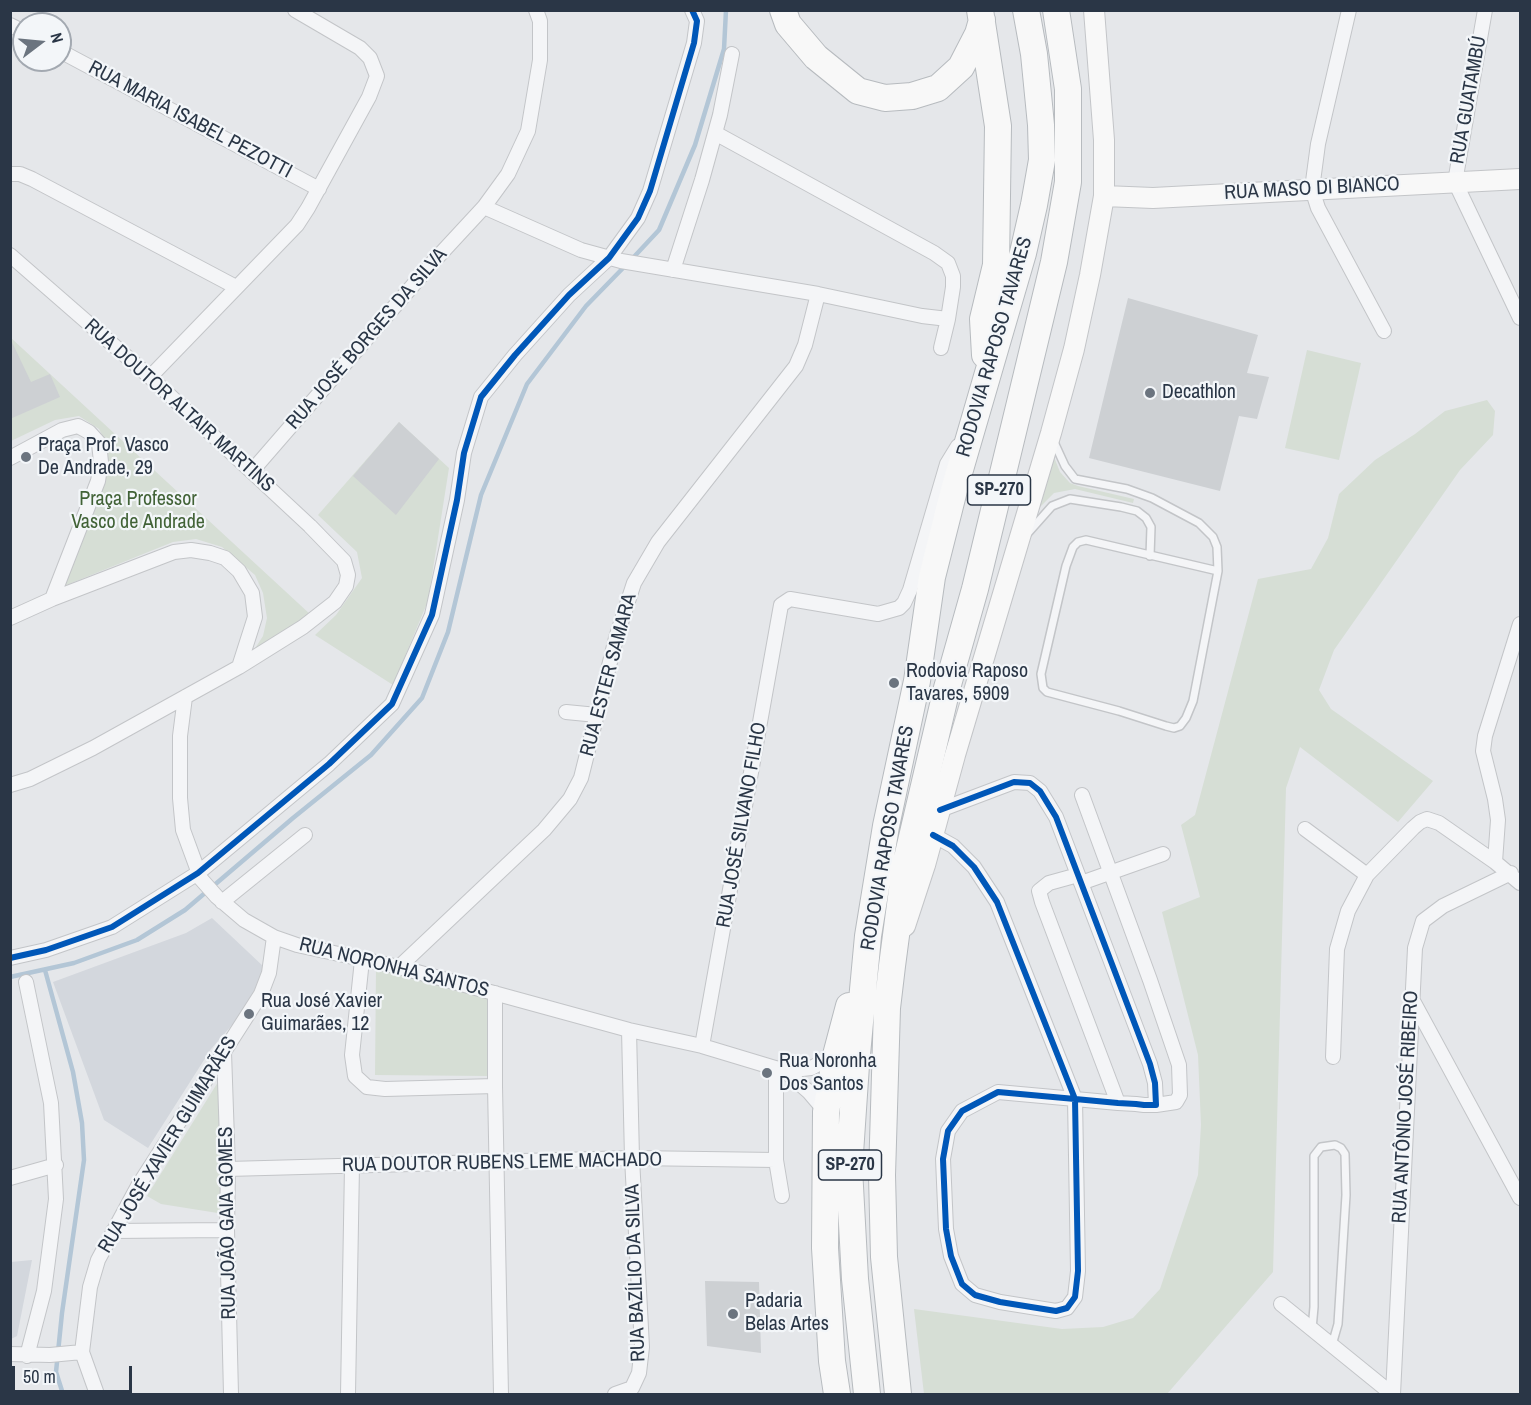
<!DOCTYPE html>
<html>
<head>
<meta charset="utf-8">
<style>
  body { margin:0 }
  #map { position:relative; width:1531px; height:1405px; overflow:hidden; background:#e5e7ea; font-family:"Archivo Narrow",sans-serif }
  canvas { display:block }
  .frame { position:absolute; inset:0; border:12px solid #2a3646; pointer-events:none }
  .north { position:absolute; left:12px; top:12px; width:60px; height:60px; box-sizing:border-box; background:#f3f6f9; border:2px solid #a3a9b1; border-radius:50%; rotate:74deg; font-size:16px; font-weight:700; line-height:24px; text-align:center; color:#2a3646 }
  .north::after { content:''; display:block; margin:auto; width:21px; height:27px; background:#6b747f; clip-path:polygon(50% 0,100% 100%,50% 72%,0 100%) }
  .scale { position:absolute; left:12px; top:1366px; width:120px; height:27px; box-sizing:border-box; border:3px solid #2a3646; border-top:0; padding-left:8px; font-size:18px; line-height:21px; white-space:nowrap; color:#2a3646; -webkit-text-stroke:4px #f3f6f9; paint-order:stroke }
</style>
</head>
<body>
<div id="map">
<canvas width="1531" height="1405"></canvas>
<div class="frame"></div>
<div class="north">N</div>
<div class="scale">50 m</div>
</div>
<script>
const ctx = document.querySelector('canvas').getContext('2d');
ctx.lineJoin = 'round';
function fillPath(path, color) { ctx.fillStyle = color; ctx.fill(path, 'evenodd'); }
const poly = rows => new Path2D(rows.map(r => 'M' + r).join(''));
function trace(path, color, width, dash) { ctx.strokeStyle = color; ctx.lineWidth = width; ctx.lineCap = dash ? 'butt' : 'round'; ctx.setLineDash(dash || []); ctx.stroke(path); }
function write(font, color, halo, rows, align = 'center') {
  ctx.font = font + ' "Archivo Narrow",sans-serif'; ctx.lineWidth = 4.5; ctx.setLineDash([]); ctx.textBaseline = 'middle'; ctx.strokeStyle = halo; ctx.fillStyle = color; for (const [text, x, y, turn = 0] of rows) {
    ctx.save(); ctx.translate(x, y); ctx.rotate((+turn || 0) * Math.PI / 180); ctx.textAlign = isNaN(turn) ? turn : align; if (halo) ctx.strokeText(text, 0, 0); ctx.fillText(text, 0, 0); ctx.restore();
  }
}
fillPath(poly([
  [212,918,264,967,247,1008,211,1049,148,1148,104,1120,53,982,186,933],
  [32,1260,17,1336,11,1339,11,1262]
]), '#d3d7dd');
fillPath(poly([
  [10,337,311,615,252,653,263,636,267,618,263,593,255,575,222,547,196,539,173,542,64,586,106,466,107,445,99,429,79,416,55,420,11,441],
  [1307,350,1361,363,1339,460,1285,448],
  [1487,400,1495,411,1493,435,1460,470,1334,650,1319,690,1331,709,1433,781,1398,822,1300,747,1286,788,1273,1272,1167,1394,924,1394,914,1309,1062,1329,1103,1327,1133,1318,1160,1289,1198,1175,1201,1125,1198,1055,1162,912,1200,897,1181,825,1195,815,1258,579,1311,569,1328,538,1339,494,1375,460,1415,434,1445,411],
  [399,422,449,468,428,601,393,685,315,635,336,615,362,578,357,552,318,515],
  [1054,457,1060,472,1070,483,1078,486,1134,499,1133,503,1075,489,1054,493,1040,507],
  [376,969,487,996,489,1076,375,1075],
  [218,1082,224,1214,161,1204,147,1196]
]), '#d6ded5');
trace(poly([
  [631,260,659,230,695,145,724,49,726,10],
  [45,970,73,1072,82,1123,84,1160,62,1313,56,1372,63,1394],
  [10,977,74,963,137,940,185,910,293,818,371,755,422,698,448,632,481,495,527,384,586,306,625,266]
]), '#b3c6d6', 4.5);
fillPath(poly([
  [1128,298,1258,335,1247,373,1269,377,1257,419,1239,416,1220,491,1089,458],
  [10,338,31,382,50,374,60,397,10,419],
  [399,422,439,459,396,515,353,476],
  [705,1281,759,1282,761,1353,707,1346]
]), '#cdd0d3');
const lane = poly([
  [1054,442,1065,466,1075,479,1127,489,1152,498,1199,523,1213,537,1217,547,1218,571,1193,701,1186,718,1180,726,1174,728,1166,726,1119,711,1047,692,1043,688,1041,674,1066,566,1073,547,1078,542,1086,540,1218,571],
  [1028,533,1052,506,1070,499,1121,507,1137,511,1146,518,1151,527,1150,556],
  [1312,1329,1314,1307,1314,1156,1321,1147,1335,1145,1341,1148,1345,1154,1346,1195,1338,1324,1332,1345]
]);
const street = poly([
  [1349,10,1318,144,1312,189,1318,208,1384,331],
  [1485,10,1455,182,1520,318],
  [10,25,24,32],
  [60,51,319,189],
  [10,174,20,174,32,179,236,287],
  [484,207,581,250,621,261,818,294,922,316,948,319,953,287,953,276,948,263,934,253,715,133],
  [10,255,150,377,310,526,344,561,348,575,346,586,335,602,303,627,239,667,93,748,30,779,10,785],
  [673,270,702,180,720,115,732,54],
  [941,348,948,319],
  [150,377,297,225,308,208,369,97,377,76,370,58,360,48,295,10],
  [10,458,62,430,78,426,89,432,99,443,101,462,98,481,52,599],
  [252,471,434,261,484,207,508,174,528,131,540,60,540,21,536,10],
  [10,618,52,599,174,552,191,550,210,553,225,558,239,571,252,593,255,617,239,667],
  [185,697,180,736,180,798,183,830,201,879,217,897,244,920,274,937,297,945,399,967,629,1030,702,1046,785,1071,811,1068,836,1055],
  [566,712,597,715],
  [1082,795,1150,980,1179,1065,1180,1095,1176,1102,1156,1105],
  [1305,829,1367,875],
  [933,835,953,846,974,867,997,902,1075,1099,1078,1271,1075,1297,1067,1308,1056,1311,1000,1302,975,1295,962,1284,951,1256,946,1229,943,1159,948,1131,962,1111,998,1092,1075,1099,1118,1103,1136,1104,1144,1105,1156,1105,1155,1083,1150,1064,1056,817,1040,791,1030,783,1014,782,940,810],
  [1495,862,1498,820,1495,799,1483,751,1485,736,1520,624],
  [1078,875,1049,883,1039,891,1042,902,1118,1103],
  [1081,883,1163,854],
  [222,902,305,835],
  [10,958,46,950,112,927,198,873,329,764,392,704,432,615,457,500,464,453,481,397,515,355,569,295,609,258,638,218,650,191,694,43,697,21,692,10],
  [362,960,352,1055,355,1076,367,1087,385,1089,495,1086],
  [399,967,544,830,570,799,581,778,616,638,634,583,658,542,796,366,805,345,818,294],
  [26,982,51,1103,56,1199,44,1291,27,1356],
  [495,993,495,1086,501,1394],
  [1412,999,1520,1198],
  [702,1046,781,605,790,599,878,614,899,608,904,603,910,590,947,464,958,446],
  [224,1052,228,1169,227,1230,231,1394],
  [1333,1057,1337,949,1348,911,1367,875,1413,828,1420,822,1427,819,1439,823,1495,862,1520,883],
  [776,1068,776,1160,782,1196],
  [785,1071,809,1092,826,1112],
  [228,1169,632,1158,776,1160],
  [10,1178,56,1165],
  [113,1231,227,1230],
  [1281,1304,1392,1394],
  [10,1354,50,1355,82,1352],
  [97,1394,82,1352,90,1287,98,1260,138,1186,261,994,269,973,274,937],
  [348,1394,352,1166],
  [615,1394,632,1388,639,1373,642,1347,632,1158,629,1030],
  [1393,1394,1415,948,1423,921,1443,906,1511,873]
]);
const secondary = poly([
  [1104,196,1153,198,1520,179],
  [905,926,925,865,955,755,1051,433,1074,349,1090,275,1104,196,1104,140,1094,10]
]);
const highway = poly([
  [783,10,788,24,816,57,858,91,885,98,912,96,938,88,961,67,978,34,982,20],
  [980,10,998,126,996,265,983,319,985,355],
  [837,1394,832,1361,825,1248,826,1112,836,1055,849,1006],
  [867,1394,855,1279,849,1168,856,1065,868,936,886,826,917,681,932,577,954,490,1023,253,1034,205,1042,160,1041,125,1034,54,1026,10],
  [898,1394,884,1257,882,1175,887,1008,892,966,905,867,947,688,975,589,1054,262,1068,182,1068,89,1056,10]
]);
trace(lane, '#c3c5c8', 10);
trace(street, '#c3c5c8', 16);
trace(secondary, '#c3c5c8', 22);
trace(highway, '#b7bbbf', 28);
trace(lane, '#f4f5f7', 7);
trace(street, '#f4f5f7', 14);
trace(secondary, '#f8f8f8', 20);
trace(highway, '#f8f8f8', 26);
trace(poly([
  [933,835,953,846,974,867,997,902,1075,1099,1078,1271,1075,1297,1067,1308,1056,1311,1000,1302,975,1295,962,1284,951,1256,946,1229,943,1159,948,1131,962,1111,998,1092,1075,1099,1118,1103,1136,1104,1144,1105,1156,1105,1155,1083,1150,1064,1056,817,1040,791,1030,783,1014,782,940,810],
  [10,958,46,950,112,927,198,873,329,764,392,704,432,615,457,500,464,453,481,397,515,355,569,295,609,258,638,218,650,191,694,43,697,21,692,10]
]), '#0057b8', 6);
for (const [x, y, r, color] of [
  [1150,393,6,"#6b747f"],
  [26,457,6,"#6b747f"],
  [894,683,6,"#6b747f"],
  [249,1014,6,"#6b747f"],
  [767,1073,6,"#6b747f"],
  [733,1314,6,"#6b747f"]
]) { const dot = new Path2D(); dot.arc(x, y, r, 0, 2 * Math.PI); ctx.fillStyle = color; ctx.fill(dot); trace(dot, '#f3f6f9', 2); }
for (const [x, y, w] of [
  [999,490,63],
  [850,1165,63]
]) { const box = new Path2D(); box.roundRect(x - w / 2, y - 15, w, 30, 4.5); ctx.fillStyle = '#f3f6f9'; ctx.fill(box); trace(box, '#2a3646', 1.5); }
write('bold 18px', '#2a3646', null, [
  ["SP-270",999,490],
  ["SP-270",850,1165]
]);
write('20px', '#2a3646', '#f3f6f9', [
  ["RUA GUATAMBÚ",1469,100,-80],
  ["RUA MARIA ISABEL PEZOTTI",190,120,28],
  ["RUA MASO DI BIANCO",1312,189,-3],
  ["RUA JOSÉ BORGES DA SILVA",367,339,-49],
  ["RODOVIA RAPOSO TAVARES",995,347,-74],
  ["RUA DOUTOR ALTAIR MARTINS",179,406,42],
  ["RUA ESTER SAMARA",609,675,-75],
  ["RUA JOSÉ SILVANO FILHO",742,825,-80],
  ["RODOVIA RAPOSO TAVARES",888,838,-80],
  ["RUA NORONHA SANTOS",394,968,14],
  ["RUA ANTÔNIO JOSÉ RIBEIRO",1406,1107,-87],
  ["RUA JOSÉ XAVIER GUIMARÃES",168,1145,-59],
  ["RUA DOUTOR RUBENS LEME MACHADO",502,1163,-1],
  ["RUA JOÃO GAIA GOMES",228,1223,-91],
  ["RUA BAZÍLIO DA SILVA",636,1273,-92]
]);
write('20px', '#2a3646', '#f3f6f9', [
  ["Decathlon",1162,393],
  ["Praça Prof. Vasco",38,446],
  ["De Andrade, 29",38,469],
  ["Rodovia Raposo",906,672],
  ["Tavares, 5909",906,695],
  ["Rua José Xavier",261,1002],
  ["Guimarães, 12",261,1025],
  ["Rua Noronha",779,1062],
  ["Dos Santos",779,1085],
  ["Padaria",745,1302],
  ["Belas Artes",745,1325]
], 'left');
write('20px', '#416236', '#f3f6f9', [
  ["Praça Professor",138,500],
  ["Vasco de Andrade",138,523]
]);
</script>
</body>
</html>
